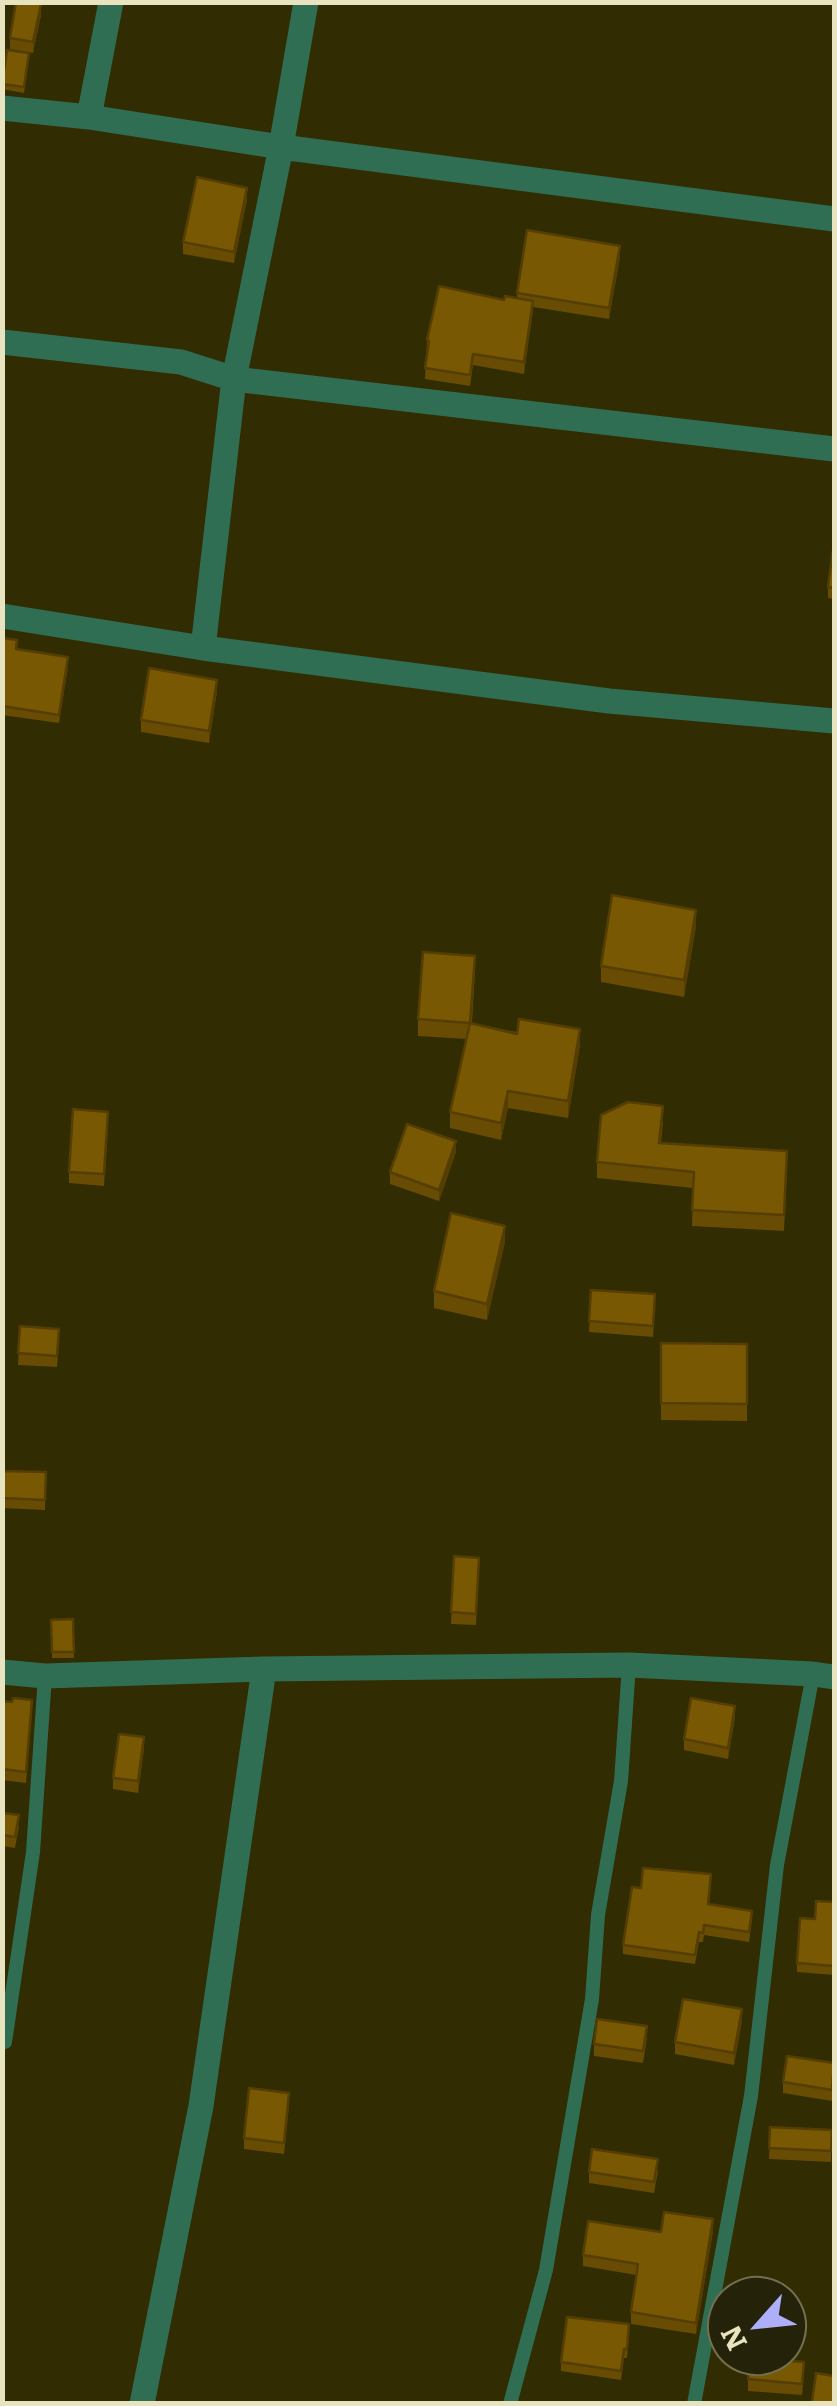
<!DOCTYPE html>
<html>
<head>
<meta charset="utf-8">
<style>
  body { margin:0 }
  #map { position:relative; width:837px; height:2406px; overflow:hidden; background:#312c02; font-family:Literata,serif }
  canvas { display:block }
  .frame { position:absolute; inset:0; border:5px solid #e8e4bf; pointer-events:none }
  .north { position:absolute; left:707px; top:2276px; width:100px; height:100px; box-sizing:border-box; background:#25220a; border:2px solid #737052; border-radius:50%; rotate:243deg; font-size:28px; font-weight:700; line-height:40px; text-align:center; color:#e8e4bf }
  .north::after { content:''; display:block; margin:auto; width:35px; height:45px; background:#adaffb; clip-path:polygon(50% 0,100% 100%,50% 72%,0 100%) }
</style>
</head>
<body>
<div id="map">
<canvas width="837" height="2406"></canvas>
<div class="frame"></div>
<div class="north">N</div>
</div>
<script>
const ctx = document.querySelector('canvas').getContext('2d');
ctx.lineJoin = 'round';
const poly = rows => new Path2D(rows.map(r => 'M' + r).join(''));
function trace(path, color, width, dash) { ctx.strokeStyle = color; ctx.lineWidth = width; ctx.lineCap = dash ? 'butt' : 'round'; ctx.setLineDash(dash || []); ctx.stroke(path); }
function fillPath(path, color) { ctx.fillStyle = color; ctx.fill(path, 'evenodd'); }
trace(poly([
  [5,2042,33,1852,45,1676],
  [510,2404,546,2270,592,1999,598,1915,621,1781,629,1665],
  [694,2404,751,2096,777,1865,813,1674]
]), '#2f6e53', 14);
trace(poly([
  [2,108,89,117,281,147,834,219],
  [89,117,111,2],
  [2,342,181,362,234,379,834,449],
  [2,616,203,648,609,701,834,721],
  [203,648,234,379,281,147,306,2],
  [2,1672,45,1676,264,1669,629,1665,813,1674,834,1677],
  [142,2404,201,2106,264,1669]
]), '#2f6e53', 25);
fillPath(poly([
  [41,15,33,53,10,49,10,38],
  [29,59,24,93,2,89,2,83],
  [247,200,234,263,183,254,183,242],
  [620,257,609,319,533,307,524,374,473,365,470,386,425,379,427,340,504,300,517,298,517,293],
  [834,543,834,599,828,598,828,587],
  [2,638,17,649,68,666,59,723,2,715],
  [217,691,209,743,141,732,141,720],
  [696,926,684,997,601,982,601,966],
  [475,972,472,1023,580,1045,568,1118,508,1108,501,1140,450,1128,450,1112,467,1039,418,1036,418,1019],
  [663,1122,661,1143,787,1166,784,1231,692,1226,693,1188,597,1178,597,1162],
  [108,1123,104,1186,69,1183,69,1172],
  [456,1152,439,1201,390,1184,390,1172],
  [505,1242,487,1320,434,1308,434,1291],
  [591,1290,655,1305,653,1337,589,1332],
  [20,1326,59,1340,57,1367,18,1365],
  [661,1343,747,1344,747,1421,661,1420],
  [2,1471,46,1472,45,1510,2,1508],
  [454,1556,479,1558,476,1625,451,1624],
  [73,1619,74,1658,52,1658,51,1620],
  [2,1701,32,1711,26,1783,2,1780],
  [735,1717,728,1759,684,1750,684,1739],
  [144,1749,138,1793,113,1789,113,1778],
  [2,1813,19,1826,15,1848,2,1846],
  [711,1883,709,1904,752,1920,749,1942,704,1935,703,1942,699,1942,695,1964,623,1954,623,1945,641,1888],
  [834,1902,834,1975,797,1972,797,1963,815,1919],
  [742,2021,734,2065,675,2054,675,2042],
  [647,2037,643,2063,594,2056,594,2044],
  [834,2063,832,2101,783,2093,783,2082],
  [289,2105,284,2154,244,2149,244,2138],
  [770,2127,832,2130,831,2162,769,2159],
  [658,2171,654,2193,589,2183,589,2172],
  [713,2231,696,2334,631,2324,631,2312,636,2275,583,2266,583,2255,661,2232],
  [629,2333,627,2358,624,2358,621,2380,561,2371,561,2362],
  [804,2374,802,2395,748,2391,748,2379]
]), '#684c03');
fillPath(poly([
  [41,4,41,15,33,53,33,42],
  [247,188,247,200,234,263,234,252],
  [620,246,620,257,609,319,609,308],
  [533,301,533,312,524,374,524,362],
  [68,657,68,666,59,723,59,715],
  [217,680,217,691,209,743,209,731],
  [696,910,696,926,684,997,684,980],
  [580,1029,580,1045,568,1118,568,1101],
  [508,1091,508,1108,501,1140,501,1123],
  [456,1141,456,1152,439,1201,439,1190],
  [505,1226,505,1242,487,1320,487,1304],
  [735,1706,735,1717,728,1759,728,1748],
  [144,1737,144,1749,138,1793,138,1781],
  [742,2009,742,2021,734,2065,734,2053],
  [713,2219,713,2231,696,2334,696,2323]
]), '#553e03');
const building = poly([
  [16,2,41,4,33,42,10,38,16,2],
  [7,50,29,53,24,87,2,84,7,50],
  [197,177,247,188,234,252,183,242,197,177],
  [527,230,620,246,609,308,517,293,527,230],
  [439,286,504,300,505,296,533,301,524,362,473,354,470,375,425,368,429,341,427,340,439,286],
  [834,543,834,588,828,587,834,543],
  [2,638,17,640,16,649,68,657,59,715,2,706,2,638],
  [149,668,217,680,209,731,141,720,149,668],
  [612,895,696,910,684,980,601,966,612,895],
  [423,952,475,956,470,1023,418,1019,423,952],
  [519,1019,580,1029,568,1101,508,1091,501,1123,450,1112,470,1023,517,1034,519,1019],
  [628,1102,663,1106,659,1143,787,1151,784,1215,692,1210,694,1172,597,1162,601,1115,628,1102],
  [73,1109,108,1112,104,1174,69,1172,73,1109],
  [407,1124,456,1141,439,1190,390,1172,407,1124],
  [451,1213,505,1226,487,1304,434,1291,451,1213],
  [591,1290,655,1294,653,1326,589,1321,591,1290],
  [20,1326,59,1329,57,1356,18,1353,20,1326],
  [661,1343,747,1344,747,1404,661,1403,661,1343],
  [2,1471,46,1472,45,1500,2,1498,2,1471],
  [454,1556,479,1558,476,1614,451,1612,454,1556],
  [73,1619,74,1652,52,1652,51,1620,73,1619],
  [13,1698,32,1700,26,1772,2,1769,2,1701,12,1702,13,1698],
  [691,1698,735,1706,728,1748,684,1739,691,1698],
  [119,1734,144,1737,138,1781,113,1778,119,1734],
  [2,1813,19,1815,15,1837,2,1835,2,1813],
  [643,1868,711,1874,708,1904,752,1911,749,1932,704,1925,703,1933,699,1932,695,1955,623,1945,632,1887,641,1888,643,1868],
  [816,1901,834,1902,834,1966,797,1963,800,1918,815,1919,816,1901],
  [683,1999,742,2009,734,2053,675,2042,683,1999],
  [597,2019,647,2026,643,2051,594,2044,597,2019],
  [787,2056,834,2063,832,2090,783,2082,787,2056],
  [249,2088,289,2093,284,2143,244,2138,249,2088],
  [770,2127,832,2130,831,2151,769,2148,770,2127],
  [592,2149,658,2159,654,2182,589,2172,592,2149],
  [664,2212,713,2219,696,2323,631,2312,638,2264,583,2255,588,2221,661,2232,664,2212],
  [567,2317,629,2324,627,2349,624,2349,621,2371,561,2362,567,2317],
  [750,2358,804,2362,802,2384,748,2379,750,2358],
  [816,2373,834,2376,834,2404,812,2402,816,2373]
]);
fillPath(building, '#795804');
trace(building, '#553e03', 2.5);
</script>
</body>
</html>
